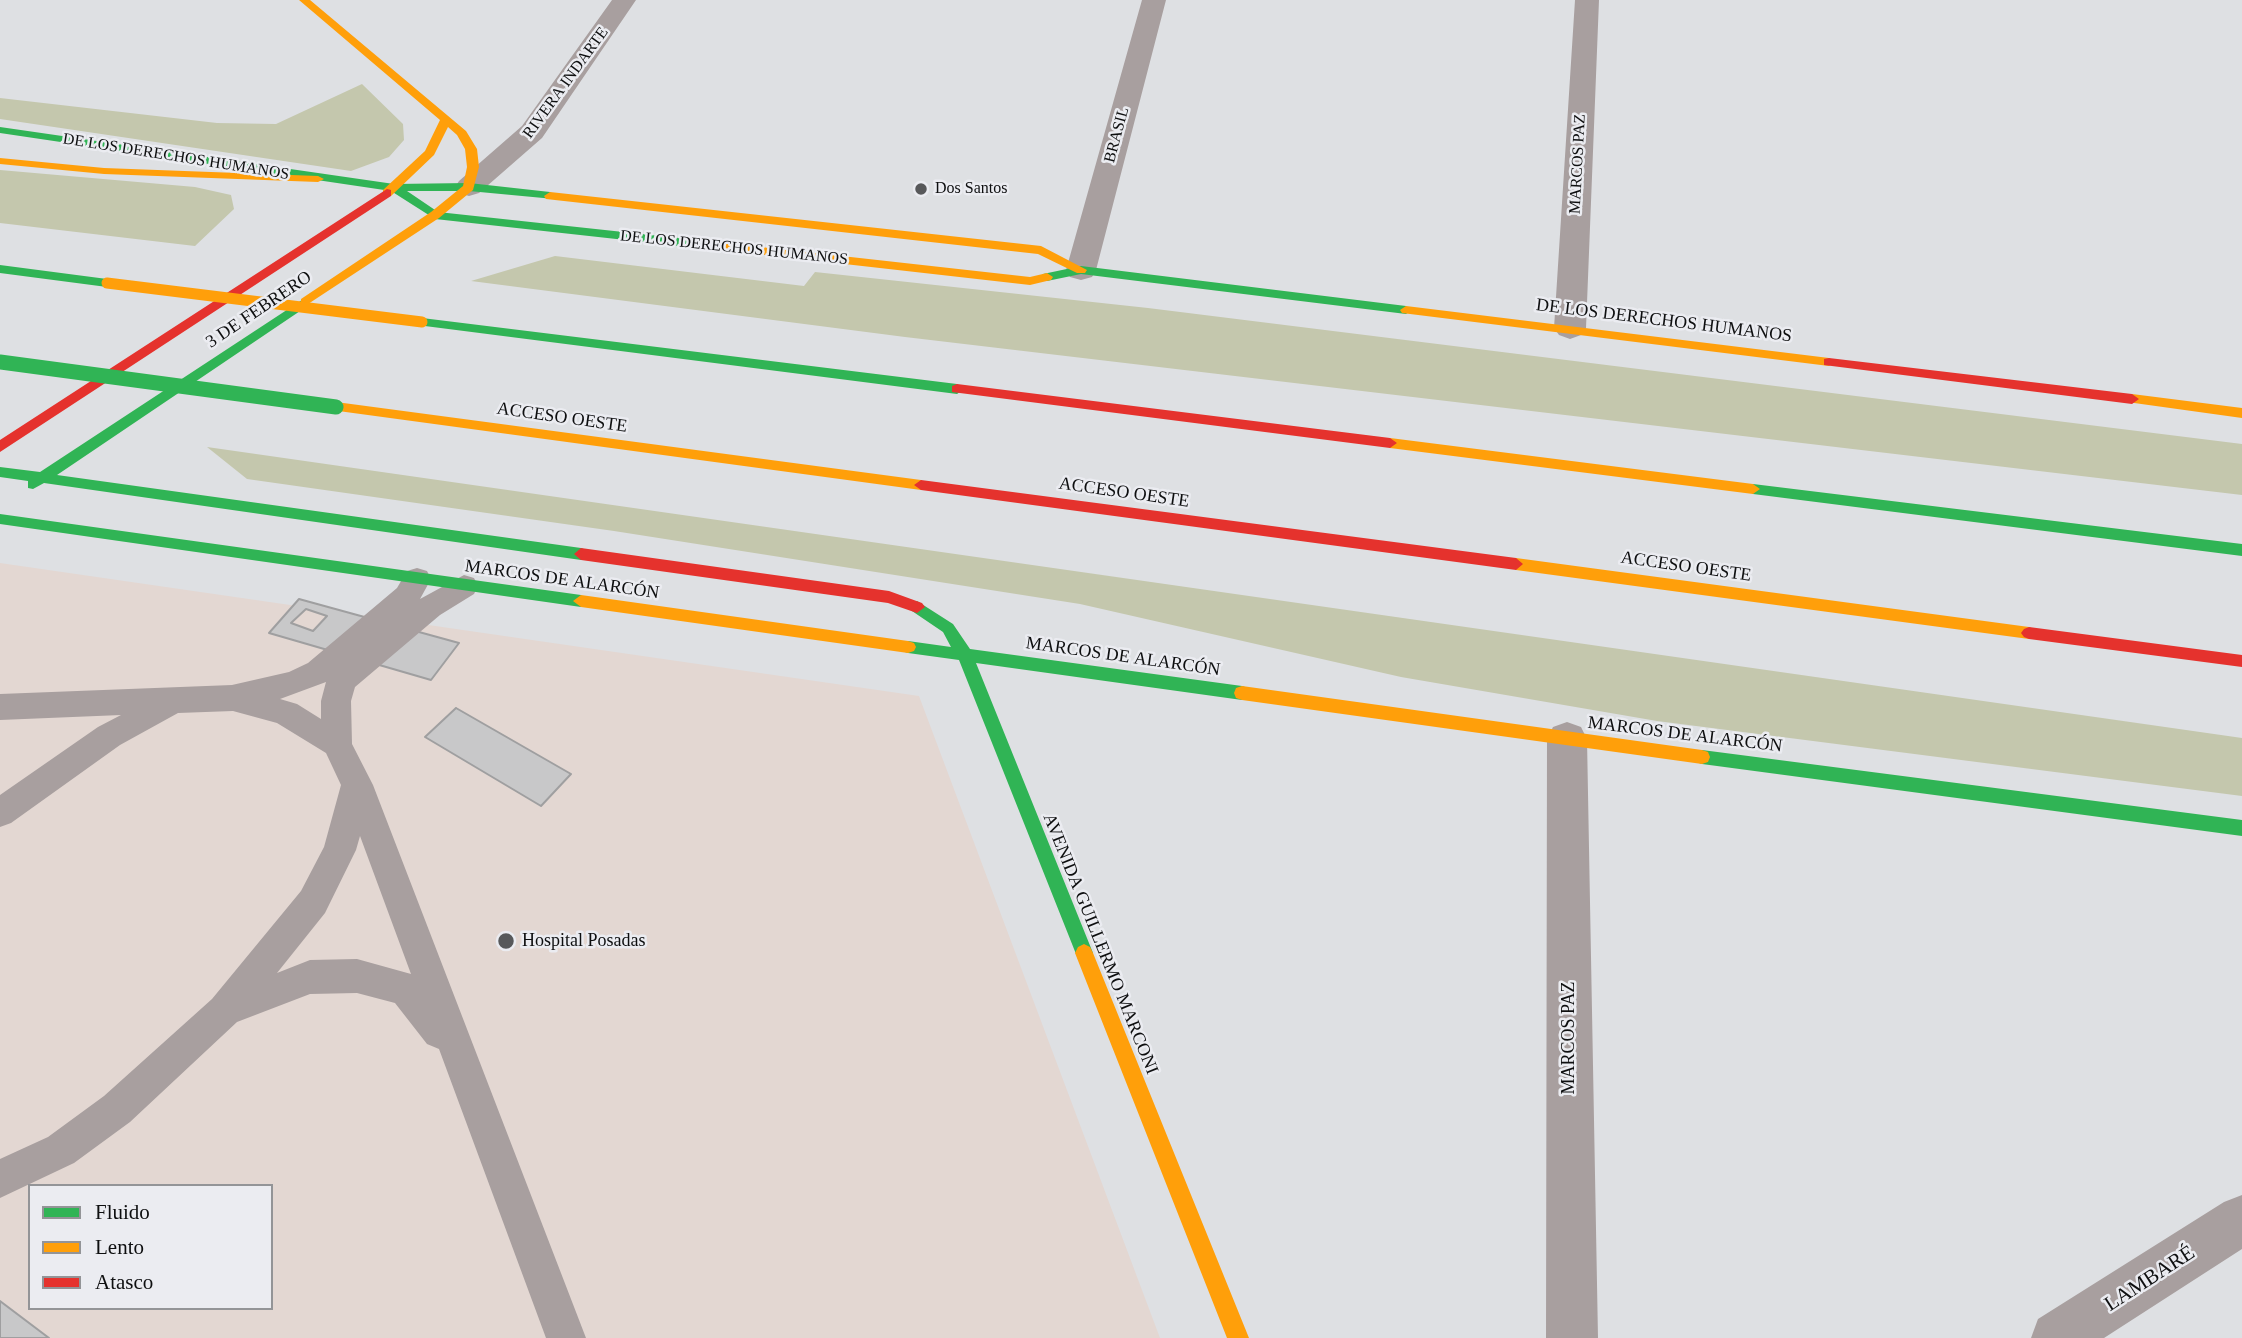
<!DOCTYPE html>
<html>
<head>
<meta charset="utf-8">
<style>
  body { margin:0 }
  #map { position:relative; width:2242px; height:1338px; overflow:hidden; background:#dee0e3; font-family:Georgia,serif }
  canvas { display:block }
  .legend { position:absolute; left:28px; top:1184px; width:245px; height:126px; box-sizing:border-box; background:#ebecf1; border:2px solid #939497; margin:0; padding:9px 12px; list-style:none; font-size:21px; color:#0e0f10 }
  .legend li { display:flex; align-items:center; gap:14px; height:35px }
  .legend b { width:35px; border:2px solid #939497 }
</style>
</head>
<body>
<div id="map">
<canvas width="2242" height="1338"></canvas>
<ul class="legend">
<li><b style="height:9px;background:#30b455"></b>Fluido</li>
<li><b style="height:9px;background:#ff9f0a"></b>Lento</li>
<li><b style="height:9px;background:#e5322d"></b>Atasco</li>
</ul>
</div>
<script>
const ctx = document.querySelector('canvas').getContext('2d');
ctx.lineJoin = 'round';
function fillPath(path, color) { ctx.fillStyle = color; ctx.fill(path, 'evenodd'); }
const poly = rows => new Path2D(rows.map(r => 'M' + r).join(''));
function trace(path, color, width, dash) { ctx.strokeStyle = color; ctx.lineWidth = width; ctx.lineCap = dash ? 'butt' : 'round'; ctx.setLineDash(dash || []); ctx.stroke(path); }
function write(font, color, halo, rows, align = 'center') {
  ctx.font = font + ' Georgia,serif'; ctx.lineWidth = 5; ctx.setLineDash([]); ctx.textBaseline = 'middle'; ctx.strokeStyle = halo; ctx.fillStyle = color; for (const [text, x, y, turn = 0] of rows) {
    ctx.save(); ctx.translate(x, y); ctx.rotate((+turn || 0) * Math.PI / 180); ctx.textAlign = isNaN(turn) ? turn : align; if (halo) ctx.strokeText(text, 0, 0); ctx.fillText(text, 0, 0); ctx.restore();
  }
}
fillPath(poly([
  [0,563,919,696,1160,1338,0,1338],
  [30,1186,271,1186,271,1308,30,1308]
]), '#e3d7d2');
fillPath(poly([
  [362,84,403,124,404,140,389,157,351,171,0,119,0,98,217,123,276,124],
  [0,170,195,187,231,195,234,209,195,246,0,223],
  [555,256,804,286,815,272,1148,308,2242,444,2242,495,905,337,471,281],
  [207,447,2242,738,2242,796,1657,721,1401,677,1080,604,614,531,247,479]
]), '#c4c7ad');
const building = poly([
  [299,599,459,643,431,680,269,633,299,599],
  [306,609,327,616,313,631,291,623,306,609],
  [456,708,571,774,541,806,425,737,456,708],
  [0,1301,49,1338,0,1338,0,1301]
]);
fillPath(building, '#c8c8c9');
trace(building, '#9f9fa0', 2);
fillPath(poly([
  [417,568,427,571,431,579,420,599,464,575,474,578,478,586,474,594,440,615,355,687,351,701,352,744,373,785,586,1338,546,1338,439,1049,427,1044,395,1003,357,993,310,994,237,1022,130,1122,74,1163,0,1198,0,1159,48,1137,104,1096,212,999,301,891,324,847,341,785,326,753,277,723,233,711,178,713,120,745,11,823,0,827,0,795,98,727,121,715,0,720,0,694,232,685,289,672,308,663,397,588,407,571,417,568],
  [326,682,321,701,321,719,297,704,280,699,326,682],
  [360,836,411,974,357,959,310,960,277,973,325,913,356,850,360,836]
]), '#a89f9f');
fillPath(poly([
  [612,0,636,0,542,138,479,193,469,196,459,193,455,187,459,181,522,126,612,0],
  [1142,0,1166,0,1096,270,1092,277,1081,280,1070,277,1066,270,1142,0],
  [1575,0,1599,0,1586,328,1581,335,1570,339,1559,335,1554,328,1575,0],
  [1567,722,1581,727,1587,739,1598,1338,1546,1338,1547,739,1553,727,1567,722],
  [2242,1195,2242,1249,2104,1338,2031,1338,2038,1319,2224,1202,2242,1195]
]), '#a89f9f');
fillPath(poly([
  [0,127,394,184,469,183,550,192,556,196,554,199,469,191,407,191,438,212,716,242,722,246,716,250,435,219,391,191,0,133,0,127],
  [0,265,107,279,113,283,107,287,0,273,0,265],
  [1081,266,1406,306,1412,310,1406,314,1081,274,1047,281,1041,277,1043,274,1081,266],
  [305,298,309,299,309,305,57,475,581,548,586,550,588,554,586,558,581,560,44,483,33,489,28,488,28,481,0,477,0,467,40,472,305,298],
  [422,318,957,384,964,389,957,394,417,325,416,322,422,318],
  [1753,484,2242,544,2242,556,1753,494,1746,489,1753,484],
  [0,514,581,595,589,601,581,607,0,524,0,514],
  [917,601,953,624,970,649,1242,686,1248,688,1250,693,1248,698,1242,700,976,663,1093,953,1090,959,1084,962,1078,959,959,660,908,653,902,651,900,647,902,643,908,641,951,647,943,632,912,611,909,607,912,603,917,601],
  [1702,750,2242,820,2242,836,1702,764,1696,762,1694,757,1696,752,1702,750]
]), '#30b455');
fillPath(poly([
  [299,0,310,0,466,131,477,149,479,167,473,190,439,218,305,306,301,305,301,299,431,212,463,186,467,167,465,149,457,135,448,127,434,155,391,196,383,196,383,190,425,151,440,120,299,0],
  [0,158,104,168,318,176,324,179,318,182,104,174,0,164,0,158],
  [550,192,1041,246,1087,270,1085,273,1077,273,1038,254,546,199,544,196,550,192],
  [716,242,1030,277,1047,273,1053,277,1051,280,1030,285,712,249,710,246,716,242],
  [1406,306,1829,358,1836,362,1829,366,1402,313,1400,310,1406,306],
  [2132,394,2242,408,2242,418,2127,402,2125,399,2127,396,2132,394],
  [336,402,921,480,928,485,921,490,331,410,329,407,336,402],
  [1390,438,1753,484,1760,489,1753,494,1390,448,1383,443,1390,438],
  [1516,558,2029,627,2034,629,2037,633,2034,637,2029,639,1516,570,1509,564,1516,558],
  [581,595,908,641,914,643,916,647,914,651,908,653,581,607,573,601,581,595],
  [1242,686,1702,750,1708,752,1710,757,1708,762,1702,764,1242,700,1236,698,1234,693,1236,688,1242,686],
  [1084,944,1090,947,1093,953,1249,1338,1227,1338,1075,953,1078,947,1084,944]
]), '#ff9f0a');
fillPath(poly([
  [387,189,391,190,391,196,0,452,0,440,387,189],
  [1829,358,2132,394,2139,399,2132,404,1824,365,1824,359,1829,358],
  [957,384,1390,438,1397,443,1390,448,952,392,952,386,957,384],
  [921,480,1516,558,1523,564,1516,570,921,490,914,485,921,480],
  [581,548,889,591,922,603,925,607,917,613,888,603,581,560,574,554,581,548],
  [2029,627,2242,655,2242,667,2029,639,2024,637,2021,633,2024,629,2029,627]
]), '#e5322d');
trace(poly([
  [0,362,336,407]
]), '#30b455', 15);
trace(poly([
  [107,283,422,322]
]), '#ff9f0a', 11);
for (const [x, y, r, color] of [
  [921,189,7,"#57585a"],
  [506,941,9,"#57585a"]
]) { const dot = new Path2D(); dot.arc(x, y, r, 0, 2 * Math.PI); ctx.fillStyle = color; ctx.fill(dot); trace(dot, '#ebecf1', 2.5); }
write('16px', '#0e0f10', '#ebecf1', [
  ["RIVERA INDARTE",566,83,-54],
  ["BRASIL",1117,135,-75],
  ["DE LOS DERECHOS HUMANOS",176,157,9],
  ["MARCOS PAZ",1578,164,-87],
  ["DE LOS DERECHOS HUMANOS",734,248,6]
]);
write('16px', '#0e0f10', '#ebecf1', [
  ["Dos Santos",935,189]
], 'left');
write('18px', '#0e0f10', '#ebecf1', [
  ["3 DE FEBRERO",259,310,-34],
  ["DE LOS DERECHOS HUMANOS",1664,321,7],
  ["ACCESO OESTE",562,418,8],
  ["ACCESO OESTE",1124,493,8],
  ["ACCESO OESTE",1686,567,8],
  ["MARCOS DE ALARCÓN",562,580,8],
  ["MARCOS DE ALARCÓN",1123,657,8],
  ["MARCOS DE ALARCÓN",1685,735,7],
  ["AVENIDA GUILLERMO MARCONI",1100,944,68],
  ["MARCOS PAZ",1569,1038,-90]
]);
write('18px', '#0e0f10', '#ebecf1', [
  ["Hospital Posadas",522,941]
], 'left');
write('21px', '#0e0f10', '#ebecf1', [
  ["LAMBARÉ",2150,1279,-33]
]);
</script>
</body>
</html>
